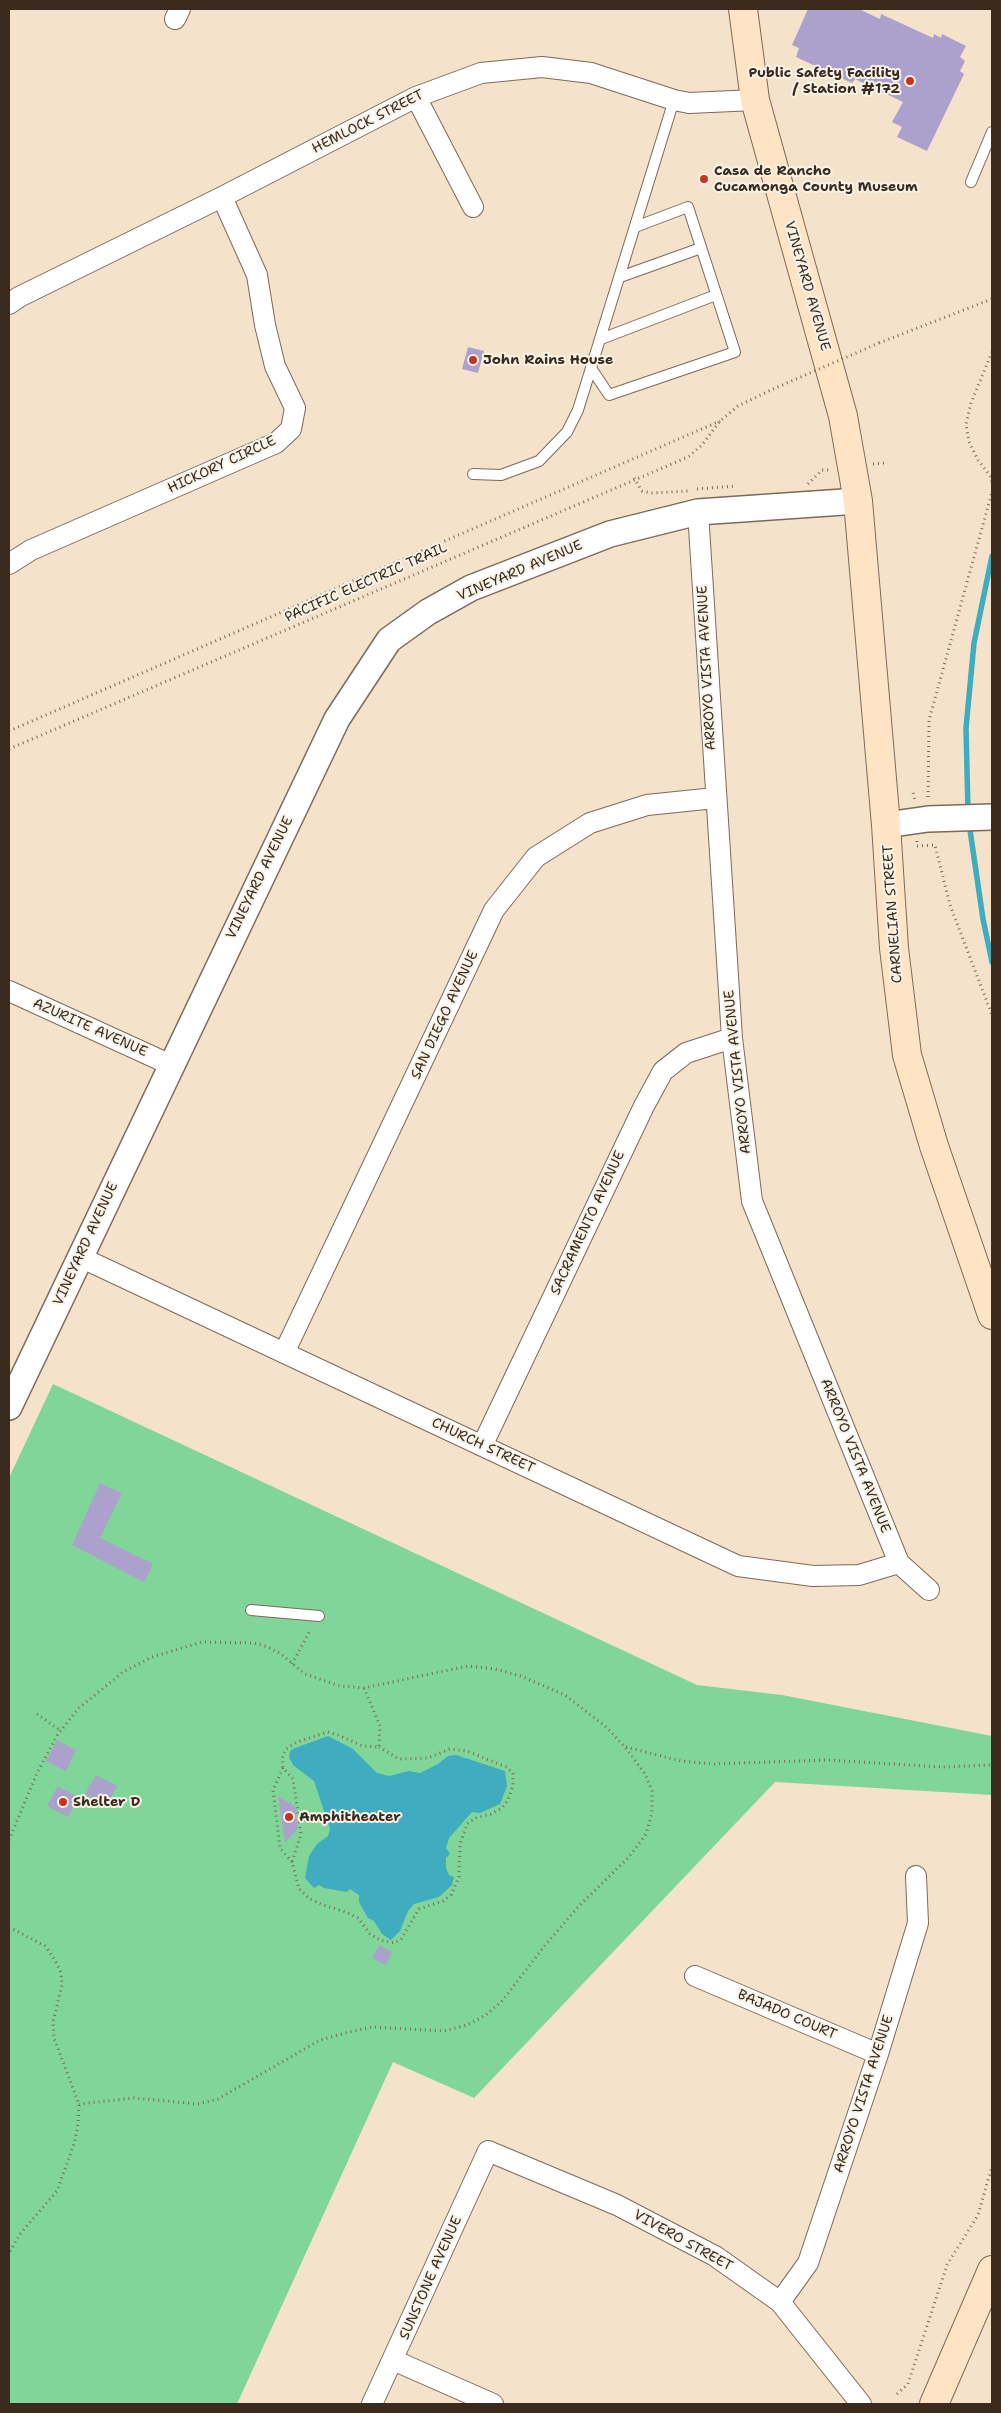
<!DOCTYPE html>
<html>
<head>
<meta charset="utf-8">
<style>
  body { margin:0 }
  #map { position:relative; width:1001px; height:2413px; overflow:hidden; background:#f5e2ca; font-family:"Shantell Sans",sans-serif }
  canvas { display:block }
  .frame { position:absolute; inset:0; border:10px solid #3b2a1e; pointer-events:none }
</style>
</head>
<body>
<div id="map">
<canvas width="1001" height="2413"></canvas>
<div class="frame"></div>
</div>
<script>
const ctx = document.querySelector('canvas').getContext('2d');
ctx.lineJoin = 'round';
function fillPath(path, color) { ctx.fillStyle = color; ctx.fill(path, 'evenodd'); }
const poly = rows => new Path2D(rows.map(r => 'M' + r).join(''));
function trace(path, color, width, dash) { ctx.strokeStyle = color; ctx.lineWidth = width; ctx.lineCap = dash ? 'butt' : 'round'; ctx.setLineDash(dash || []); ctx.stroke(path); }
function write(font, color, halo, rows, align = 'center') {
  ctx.font = font + ' "Shantell Sans",sans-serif'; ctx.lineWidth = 4; ctx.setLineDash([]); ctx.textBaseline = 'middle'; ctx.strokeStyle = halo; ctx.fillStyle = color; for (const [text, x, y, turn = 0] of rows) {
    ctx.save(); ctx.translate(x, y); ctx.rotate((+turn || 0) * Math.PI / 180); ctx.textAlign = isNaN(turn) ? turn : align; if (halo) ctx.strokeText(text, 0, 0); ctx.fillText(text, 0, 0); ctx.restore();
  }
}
fillPath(poly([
  [53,1384,697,1685,782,1695,992,1736,992,1795,775,1782,474,2098,393,2062,237,2404,9,2404,9,1478]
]), '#80d598');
fillPath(poly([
  [328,1736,353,1749,377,1773,389,1776,409,1771,420,1773,438,1764,448,1756,456,1755,505,1771,507,1786,500,1804,480,1813,472,1812,449,1838,446,1848,450,1854,446,1858,446,1868,449,1875,454,1877,452,1885,439,1897,414,1904,408,1911,400,1931,391,1940,382,1934,374,1921,368,1918,359,1902,359,1895,350,1889,347,1892,324,1888,319,1885,314,1888,305,1878,309,1856,317,1844,328,1836,330,1829,314,1781,293,1765,289,1757,290,1751,295,1748]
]), '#40acbf');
trace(poly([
  [968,811,966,728,974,643,992,556],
  [969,823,983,919,992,962]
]), '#40acbf', 5.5);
fillPath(poly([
  [808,9,859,9,880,19,881,14,933,38,934,34,941,38,942,34,966,46,960,57,965,61,960,71,964,74,927,151,897,137,902,127,892,122,903,102,855,79,852,83,796,57,799,48,792,45],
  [468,347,484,351,478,373,462,369],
  [100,1483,122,1493,100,1538,153,1564,144,1582,72,1545],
  [57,1740,76,1750,66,1771,46,1761],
  [96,1775,117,1786,106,1806,85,1794],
  [58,1786,78,1797,68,1817,47,1806],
  [278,1796,295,1806,298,1828,285,1843],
  [379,1945,392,1952,386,1965,372,1958]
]), '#aca1cc');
const service = poly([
  [971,182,992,132],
  [620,277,701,248],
  [601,339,716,295],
  [591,368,609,395,735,352,688,207,635,227],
  [473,474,501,475,539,461,567,432,578,410,674,100],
  [251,1610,319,1616]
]);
const minor = poly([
  [175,19,180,9],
  [416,97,473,207],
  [9,304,19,297,222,197,416,97,481,73,542,67,591,73,674,100,689,103,755,100],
  [698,512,732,1038,752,1201,899,1563,929,1590],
  [9,564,31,550,276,443,291,429,295,408,275,366,265,325,257,275,222,197],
  [9,991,171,1065],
  [80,1257,738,1566,813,1576,859,1575,899,1563],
  [284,1353,494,910,536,857,590,823,647,805,715,798],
  [482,1446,644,1106,663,1071,686,1053,732,1038],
  [695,1976,878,2054],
  [780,2302,808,2263,878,2054,918,1923,916,1876],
  [393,2360,493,2404],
  [372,2404,488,2151,617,2205,715,2256,780,2302,861,2404]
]);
const tertiary = poly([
  [886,825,928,819,992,817],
  [9,1407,337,719,389,640,428,612,471,588,610,534,698,512,858,501]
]);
const secondary = poly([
  [743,9,755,100,843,416,858,501,886,825,894,948,907,1055,934,1146,992,1315],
  [934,2404,992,2270]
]);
trace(service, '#7c6a5a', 12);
trace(minor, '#7c6a5a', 22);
trace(tertiary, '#7c6a5a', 28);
trace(secondary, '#7c6a5a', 30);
trace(poly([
  [879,343,992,299],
  [992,352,971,403,966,424,969,442,978,460,991,477,992,483],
  [873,464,885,463],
  [634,478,642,491,651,493,688,491],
  [808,484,822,470,829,470],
  [697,489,735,486],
  [9,731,720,421],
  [9,749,688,457,702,445,720,421,738,406,773,389],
  [913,793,915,800],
  [928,797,929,720,992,492],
  [917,841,917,846,935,845,950,905,992,1015],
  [292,1664,311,1629],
  [364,1688,380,1726,379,1747,363,1746,338,1735,328,1732,297,1742,285,1750,282,1759,283,1768,293,1779,301,1834,292,1862,299,1889,310,1899,323,1905,346,1912,358,1918,370,1934,380,1940,395,1943,401,1939,419,1909,443,1901,451,1895,459,1877,460,1844,467,1824,475,1818,491,1814,502,1808,508,1800,513,1785,513,1773,506,1767,467,1751,450,1749,428,1758,399,1759,379,1747],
  [37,1714,61,1731],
  [626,1747,681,1761,712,1764,828,1760,942,1767,992,1765],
  [283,1768,273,1790,280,1848,292,1862],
  [9,1840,38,1771,58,1734,79,1708,123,1672,152,1657,202,1642,254,1643,268,1647,281,1654,305,1674,340,1686,364,1688,468,1666,495,1669,521,1676,565,1695,606,1727,625,1747,645,1774,652,1791,652,1813,646,1834,629,1857,580,1905,546,1944,503,2000,486,2015,467,2025,444,2031,372,2027,349,2032,320,2040,218,2099,198,2104,134,2098,79,2104],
  [9,1927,45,1946,55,1960,61,1973,62,1985,53,2022,54,2038,79,2104,78,2124,74,2144,57,2191,20,2234,9,2253],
  [897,2394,908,2384,947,2265,978,2215,992,2166]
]), '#7c6a5a', 3, [1, 4]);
trace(service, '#fff', 10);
trace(minor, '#fff', 20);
trace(tertiary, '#fff', 25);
trace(secondary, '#fee4c5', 28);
trace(poly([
  [773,389,879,343]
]), '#7c6a5a', 3, [1, 4]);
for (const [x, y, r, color] of [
  [910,81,5,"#c8321e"],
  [704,179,5,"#c8321e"],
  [473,360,5,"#c8321e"],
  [63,1802,5,"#c8321e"],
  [289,1817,5,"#c8321e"]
]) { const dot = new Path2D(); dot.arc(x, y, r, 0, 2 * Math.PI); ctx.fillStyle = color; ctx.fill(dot); trace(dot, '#f7f3e8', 2); }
write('bold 14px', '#3b2a1e', '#f7f3e8', [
  ["Public Safety Facility",900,73,"right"],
  ["/ Station #172",900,89,"right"],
  ["Casa de Rancho",714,171],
  ["Cucamonga County Museum",714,187],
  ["John Rains House",483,360],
  ["Shelter D",73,1802],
  ["Amphitheater",299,1817]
], 'left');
write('14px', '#3b2a1e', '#f7f3e8', [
  ["HEMLOCK STREET",368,122,-27],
  ["VINEYARD AVENUE",807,286,74],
  ["HICKORY CIRCLE",222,465,-25],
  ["VINEYARD AVENUE",520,571,-23],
  ["PACIFIC ELECTRIC TRAIL",366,583,-24],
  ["ARROYO VISTA AVENUE",707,668,-93],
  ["VINEYARD AVENUE",260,878,-64],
  ["CARNELIAN STREET",893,914,-94],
  ["SAN DIEGO AVENUE",445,1015,-65],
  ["AZURITE AVENUE",90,1028,24],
  ["ARROYO VISTA AVENUE",738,1072,-96],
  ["SACRAMENTO AVENUE",588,1223,-65],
  ["VINEYARD AVENUE",86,1244,-65],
  ["CHURCH STREET",483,1446,25],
  ["ARROYO VISTA AVENUE",855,1456,68],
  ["BAJADO COURT",787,2015,23],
  ["ARROYO VISTA AVENUE",864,2094,-72],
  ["VIVERO STREET",683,2241,29],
  ["SUNSTONE AVENUE",431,2278,-66]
]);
</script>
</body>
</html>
